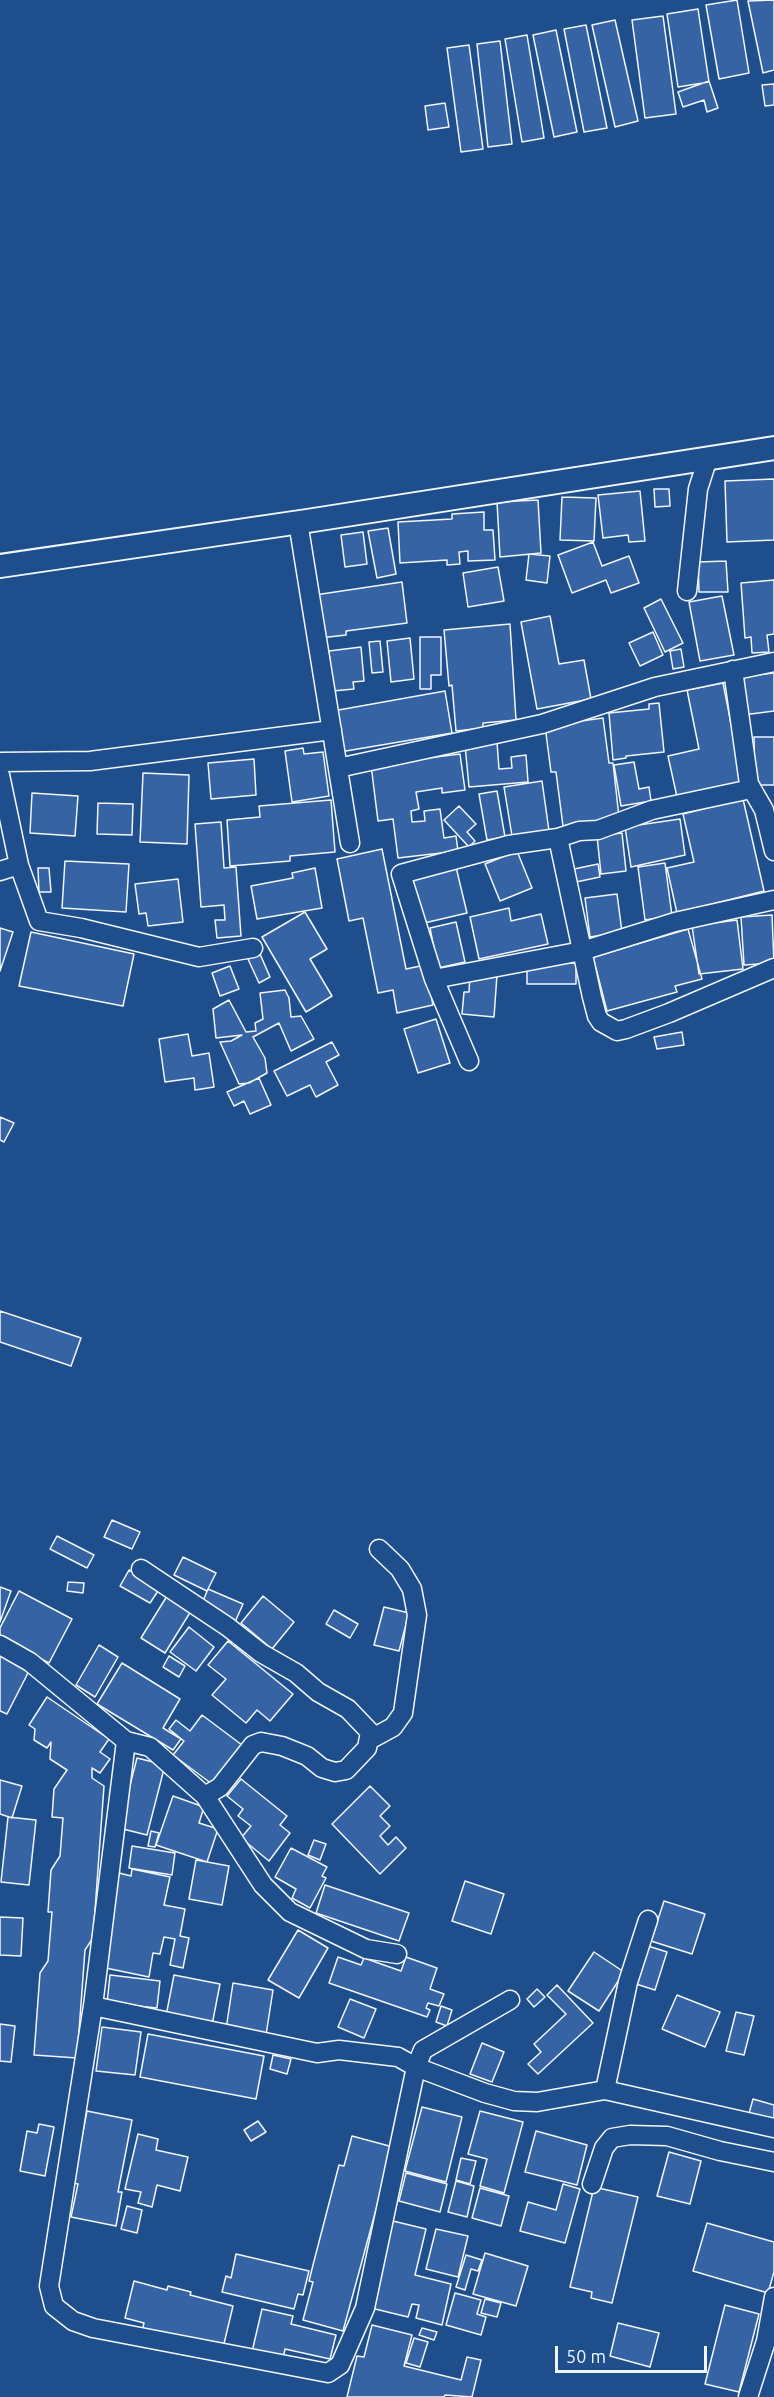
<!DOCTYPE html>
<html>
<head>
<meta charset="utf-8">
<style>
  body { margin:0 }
  #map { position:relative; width:774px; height:2397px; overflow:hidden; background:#1f4e8c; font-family:Ubuntu,sans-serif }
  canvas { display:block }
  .scale { position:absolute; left:555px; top:2346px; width:152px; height:27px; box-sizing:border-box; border:3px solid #f2f6ff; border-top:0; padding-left:8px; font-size:18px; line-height:21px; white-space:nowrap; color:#f2f6ff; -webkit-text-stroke:4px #1f4e8c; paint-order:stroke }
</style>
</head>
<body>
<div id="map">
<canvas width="774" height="2397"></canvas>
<div class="scale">50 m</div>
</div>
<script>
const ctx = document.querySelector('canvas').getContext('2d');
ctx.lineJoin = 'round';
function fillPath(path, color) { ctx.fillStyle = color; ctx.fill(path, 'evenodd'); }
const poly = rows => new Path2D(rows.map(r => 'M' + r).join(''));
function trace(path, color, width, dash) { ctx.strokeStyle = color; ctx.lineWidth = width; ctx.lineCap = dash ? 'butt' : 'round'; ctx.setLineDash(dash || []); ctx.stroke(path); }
const building = poly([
  [737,0,749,73,719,79,706,5,737,0],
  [774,0,774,70,763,73,748,1,774,0],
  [698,9,709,82,678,87,667,14,698,9],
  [663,16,676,114,645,118,632,20,663,16],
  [615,20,638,121,615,127,592,25,615,20],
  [586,25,607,128,584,132,564,29,586,25],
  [556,30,577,132,554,137,533,35,556,30],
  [527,35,544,138,522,142,505,39,527,35],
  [500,41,512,144,488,147,477,44,500,41],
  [469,45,483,149,461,152,447,48,469,45],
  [709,81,718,108,707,112,704,100,683,107,678,92,709,81],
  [774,84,774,105,765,106,762,85,774,84],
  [445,103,449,127,428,130,425,106,445,103],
  [774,479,774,540,727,542,725,481,774,479],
  [654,489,669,489,670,506,655,507,654,489],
  [640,491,645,541,629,542,628,535,603,538,598,495,640,491],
  [562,497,596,498,594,541,560,540,562,497],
  [538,500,541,553,500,557,497,502,538,500],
  [484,512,484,530,493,530,495,560,468,561,468,551,459,552,460,564,447,565,447,560,400,563,398,522,452,519,452,514,484,512],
  [388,528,396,574,377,578,368,531,388,528],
  [363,532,367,564,345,567,341,535,363,532],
  [593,542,602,566,629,556,639,583,611,593,606,580,572,593,558,555,593,542],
  [529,554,550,556,547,583,526,580,529,554],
  [726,561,728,592,699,592,698,562,726,561],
  [498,567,504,601,468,607,463,573,498,567],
  [774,580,774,634,767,635,769,652,752,653,751,637,745,638,741,583,774,580],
  [402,582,407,623,346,631,346,635,320,638,315,595,402,582],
  [722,596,734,655,700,661,689,602,722,596],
  [661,599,683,643,665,652,644,608,661,599],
  [550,616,559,664,584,660,591,699,537,709,521,622,550,616],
  [510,624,516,720,483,723,483,728,456,731,452,685,449,686,444,630,510,624],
  [653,632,663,655,640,666,629,643,653,632],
  [420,637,441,637,441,675,431,675,431,689,420,689,420,637],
  [410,638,414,679,391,682,387,641,410,638],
  [380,641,383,672,372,673,369,642,380,641],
  [361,647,364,681,353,682,354,689,333,691,329,651,361,647],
  [681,649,684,667,673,669,670,651,681,649],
  [774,673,774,711,743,715,738,677,774,673],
  [723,683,743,784,677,797,668,756,699,749,687,690,723,683],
  [445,691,452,733,340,752,333,711,445,691],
  [659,703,664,752,626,756,626,758,613,760,609,713,649,709,649,704,659,703],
  [603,718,609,763,613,763,619,817,563,826,556,772,551,772,545,726,603,718],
  [754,737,774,737,774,785,755,785,754,737],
  [497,742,499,769,512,768,511,757,526,755,528,782,469,787,465,745,497,742],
  [303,748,304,754,323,752,329,796,292,802,285,751,303,748],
  [460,754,465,790,442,793,442,788,416,792,419,809,411,811,412,822,425,821,424,811,440,809,444,838,456,836,458,851,398,858,393,819,378,821,371,765,460,754],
  [254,759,256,795,211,799,208,763,254,759],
  [634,762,639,789,649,787,651,801,621,806,614,765,634,762],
  [143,773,189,775,187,844,140,842,143,773],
  [542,781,549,831,512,836,504,787,542,781],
  [497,791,505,837,487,840,479,794,497,791],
  [32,793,78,796,75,836,30,833,32,793],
  [743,799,764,891,677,913,667,868,694,862,683,814,743,799],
  [331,800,335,852,290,856,290,861,230,866,227,820,260,817,259,806,331,800],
  [98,803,133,804,132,835,97,834,98,803],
  [459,806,476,824,467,832,475,841,469,847,444,820,459,806],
  [680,819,685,855,631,867,625,827,680,819],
  [221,822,224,868,236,867,241,936,217,938,215,920,225,920,224,905,201,907,195,824,221,822],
  [622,833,626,871,601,874,597,836,622,833],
  [382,849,406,969,425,965,433,1005,397,1013,393,990,378,993,363,918,349,921,337,859,382,849],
  [517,851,532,888,500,901,485,864,517,851],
  [65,861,129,864,126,912,62,908,65,861],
  [665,863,672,916,645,920,638,867,665,863],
  [598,864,600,877,576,882,574,869,598,864],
  [456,867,467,913,420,924,409,879,456,867],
  [38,868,49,868,51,892,39,892,38,868],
  [315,868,322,908,257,919,251,886,293,878,292,873,315,868],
  [178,879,183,922,148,926,146,913,139,914,135,884,178,879],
  [617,894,622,932,590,937,585,898,617,894],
  [509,908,511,921,541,914,548,944,479,959,470,917,509,908],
  [305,912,327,949,310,959,332,996,306,1012,262,937,305,912],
  [772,915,774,963,744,965,741,917,772,915],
  [737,920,743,969,699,974,692,926,737,920],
  [456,922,465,962,438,968,430,928,456,922],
  [0,928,13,932,0,971,0,928],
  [688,929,702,979,675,986,677,992,607,1011,593,957,688,929],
  [31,932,134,954,123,1006,19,986,31,932],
  [260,954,270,977,259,983,248,959,260,954],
  [527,963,576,963,576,984,527,984,527,963],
  [230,966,239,989,220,996,212,973,230,966],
  [470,973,497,975,494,1017,462,1014,464,992,469,992,470,973],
  [285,990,289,998,291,1017,301,1016,314,1039,291,1051,279,1023,253,1037,265,1058,267,1073,249,1083,239,1084,220,1042,231,1041,242,1035,216,1038,213,1009,229,1000,246,1032,256,1031,255,1023,263,1019,260,993,285,990],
  [436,1019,450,1063,418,1073,404,1029,436,1019],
  [682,1032,684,1045,657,1049,654,1037,682,1032],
  [188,1034,192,1056,209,1053,214,1087,195,1090,194,1078,165,1082,159,1039,188,1034],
  [332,1042,339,1055,326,1062,338,1085,316,1097,310,1085,287,1096,274,1071,332,1042],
  [259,1078,271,1105,250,1114,244,1101,234,1106,227,1092,259,1078],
  [0,1117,14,1123,4,1142,0,1140,0,1117],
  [0,1311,81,1338,71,1366,0,1342,0,1311],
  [112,1520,140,1532,132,1549,104,1537,112,1520],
  [57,1536,94,1555,87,1568,50,1549,57,1536],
  [183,1557,216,1573,207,1591,174,1575,183,1557],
  [129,1570,160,1588,150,1603,120,1586,129,1570],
  [68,1582,84,1583,83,1593,67,1591,68,1582],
  [0,1587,11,1591,0,1622,0,1587],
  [208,1589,243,1604,235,1622,200,1608,208,1589],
  [19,1591,72,1619,49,1663,0,1638,0,1628,19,1591],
  [167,1596,191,1611,165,1653,141,1638,167,1596],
  [263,1596,294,1622,272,1649,241,1623,263,1596],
  [384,1607,409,1613,399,1651,374,1645,384,1607],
  [334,1610,358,1624,350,1638,326,1624,334,1610],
  [189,1627,214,1647,196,1671,170,1652,189,1627],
  [228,1641,293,1694,270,1721,257,1710,246,1723,212,1695,226,1679,208,1665,228,1641],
  [99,1645,118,1657,95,1697,76,1685,99,1645],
  [0,1654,30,1669,7,1714,0,1711,0,1654],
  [169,1656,185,1666,179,1677,163,1667,169,1656],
  [122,1663,180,1699,163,1728,181,1739,173,1750,97,1704,122,1663],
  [47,1697,109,1739,100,1752,110,1759,100,1773,92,1768,92,1778,104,1786,93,1938,85,1950,77,2058,34,2055,40,1973,48,1961,52,1912,48,1912,51,1870,60,1856,63,1818,52,1817,54,1789,67,1770,50,1759,51,1742,47,1748,34,1740,35,1729,29,1725,47,1697],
  [202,1715,242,1745,212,1784,173,1755,184,1741,169,1729,176,1720,190,1731,202,1715],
  [137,1758,165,1765,147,1835,119,1828,137,1758],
  [241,1779,287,1816,280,1825,290,1833,269,1861,241,1838,251,1826,238,1816,243,1809,227,1796,241,1779],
  [0,1780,22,1786,12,1818,0,1814,0,1780],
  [370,1786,390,1806,380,1816,390,1826,380,1836,388,1845,396,1837,406,1848,380,1874,332,1824,370,1786],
  [173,1796,204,1807,199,1823,218,1829,207,1862,156,1845,173,1796],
  [8,1817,36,1820,29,1885,1,1882,8,1817],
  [151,1831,159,1833,155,1847,148,1846,151,1831],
  [314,1840,326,1844,320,1860,308,1855,314,1840],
  [132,1846,175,1853,172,1875,129,1868,132,1846],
  [291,1848,327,1867,322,1876,326,1878,310,1908,292,1898,296,1889,275,1877,291,1848],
  [196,1860,229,1866,222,1905,189,1899,196,1860],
  [132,1869,170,1877,164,1905,185,1909,180,1936,189,1938,183,1968,170,1965,175,1939,164,1937,160,1954,153,1953,149,1977,101,1967,119,1873,131,1876,132,1869],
  [465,1881,504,1894,491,1934,452,1921,465,1881],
  [325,1885,409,1913,399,1941,316,1913,325,1885],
  [664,1901,705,1914,692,1954,651,1941,664,1901],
  [0,1917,23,1918,21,1956,0,1955,0,1917],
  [298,1930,328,1948,299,1998,268,1980,298,1930],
  [648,1946,667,1952,655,1990,636,1984,648,1946],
  [594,1952,624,1972,599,2011,568,1991,594,1952],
  [338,1957,361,1965,364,1958,401,1971,406,1957,437,1968,430,1989,444,1994,439,2006,428,2003,426,2008,430,2010,427,2017,329,1983,338,1957],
  [110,1975,160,1981,157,2008,107,2003,110,1975],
  [174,1975,220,1984,212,2025,166,2016,174,1975],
  [233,1983,273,1990,266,2035,226,2029,233,1983],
  [557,1985,593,2023,538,2074,528,2064,541,2052,534,2044,566,2014,547,1995,557,1985],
  [537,1989,545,1997,534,2007,527,1999,537,1989],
  [677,1995,720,2012,705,2047,662,2029,677,1995],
  [350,1999,376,2009,364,2038,338,2027,350,1999],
  [441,2006,452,2010,447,2026,436,2022,441,2006],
  [736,2012,754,2016,744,2055,726,2051,736,2012],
  [0,2024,15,2026,11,2062,0,2061,0,2024],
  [102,2027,141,2032,135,2075,96,2071,102,2027],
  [148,2034,264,2056,256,2099,140,2077,148,2034],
  [482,2043,504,2052,492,2082,470,2074,482,2043],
  [273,2055,291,2059,287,2074,270,2069,273,2055],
  [753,2099,774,2105,774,2124,748,2117,753,2099],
  [422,2107,462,2117,446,2182,405,2171,422,2107],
  [87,2111,132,2120,118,2192,122,2192,116,2226,71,2217,78,2184,73,2183,87,2111],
  [480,2111,523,2122,504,2193,480,2186,487,2159,468,2154,480,2111],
  [258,2121,266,2132,251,2141,244,2130,258,2121],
  [39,2124,54,2127,45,2176,20,2171,27,2131,37,2133,39,2124],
  [536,2131,587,2145,577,2185,525,2172,536,2131],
  [138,2134,158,2139,156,2150,188,2157,180,2191,157,2185,152,2207,138,2203,141,2192,125,2189,138,2134],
  [352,2136,393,2147,343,2331,303,2320,313,2282,309,2281,313,2265,339,2165,344,2166,352,2136],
  [669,2152,701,2161,690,2204,657,2196,669,2152],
  [461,2158,476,2161,470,2184,456,2180,461,2158],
  [406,2173,447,2184,440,2212,399,2201,406,2173],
  [456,2181,474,2186,467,2217,448,2212,456,2181],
  [563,2184,580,2189,565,2243,520,2231,528,2202,556,2210,563,2184],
  [594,2187,638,2197,612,2303,591,2298,592,2292,570,2287,594,2187],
  [480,2188,509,2196,501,2226,472,2218,480,2188],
  [127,2206,142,2210,137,2233,121,2229,127,2206],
  [393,2221,426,2229,415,2275,451,2284,442,2325,416,2318,419,2305,412,2304,408,2317,371,2308,393,2221],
  [707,2223,774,2242,774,2272,768,2293,693,2271,707,2223],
  [436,2229,468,2236,458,2277,426,2269,436,2229],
  [485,2253,528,2266,516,2306,473,2294,485,2253],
  [236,2254,309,2271,303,2295,298,2294,294,2309,222,2292,226,2276,231,2278,236,2254],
  [466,2255,482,2260,478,2271,471,2269,465,2290,456,2287,466,2255],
  [134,2281,167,2290,168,2286,191,2292,190,2295,233,2306,222,2352,142,2331,144,2323,125,2318,134,2281],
  [455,2293,481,2300,477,2314,486,2317,481,2335,446,2325,455,2293],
  [485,2299,501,2303,497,2317,481,2313,485,2299],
  [725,2305,759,2314,739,2392,705,2384,725,2305],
  [262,2309,293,2316,291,2324,336,2335,330,2359,285,2349,282,2363,251,2356,262,2309],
  [618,2323,659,2333,650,2367,610,2356,618,2323],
  [372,2325,412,2335,404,2366,461,2380,467,2357,481,2360,472,2397,445,2395,444,2397,347,2397,357,2356,364,2357,372,2325],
  [422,2328,437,2332,434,2340,419,2335,422,2328],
  [414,2338,428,2342,420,2367,406,2363,414,2338]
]);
fillPath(building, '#3563a3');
trace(building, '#f2f6ff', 1.5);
const minor = poly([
  [298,522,350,843],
  [687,591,698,489,708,458],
  [733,670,749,784,764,810,774,851],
  [0,762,90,761,332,730],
  [338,768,542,724,655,687,774,662],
  [0,775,19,865,39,921,81,928,199,957,253,948],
  [558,838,592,997,597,1016,601,1022,610,1027,617,1031,626,1029,669,1013,774,968],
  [0,871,19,865],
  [434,979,582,951,675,922,774,900],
  [469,1061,434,979,401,874,509,845,558,838,579,831,598,830,652,810,751,789],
  [141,1569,228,1627,261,1653,296,1673,318,1692,348,1709,370,1732,367,1748,346,1770,335,1772,322,1768,307,1756,282,1746,261,1742,253,1745,220,1787,205,1796],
  [0,1645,30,1662,126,1741,150,1747,205,1796,263,1885,290,1912,366,1949,397,1954],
  [371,1739,393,1727,403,1713,417,1615,412,1589,400,1569,379,1549],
  [126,1741,93,2006,49,2286,54,2306,73,2321,93,2328,328,2373,340,2365,365,2308,416,2067,423,2050,510,2000],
  [93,2006,317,2053,339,2050,398,2057,416,2067,485,2093,514,2101,537,2102,605,2090,774,2128],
  [605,2090,628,1982,648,1920],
  [592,2184,604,2148,612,2138,630,2135,667,2136,720,2151,774,2162],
  [748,2397,766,2341,774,2297]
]);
const tertiary = poly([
  [0,566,307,521,774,448]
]);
trace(minor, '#f2f6ff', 21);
trace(tertiary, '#f2f6ff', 26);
trace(minor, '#1f4e8c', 18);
trace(tertiary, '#1f4e8c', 22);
</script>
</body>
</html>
